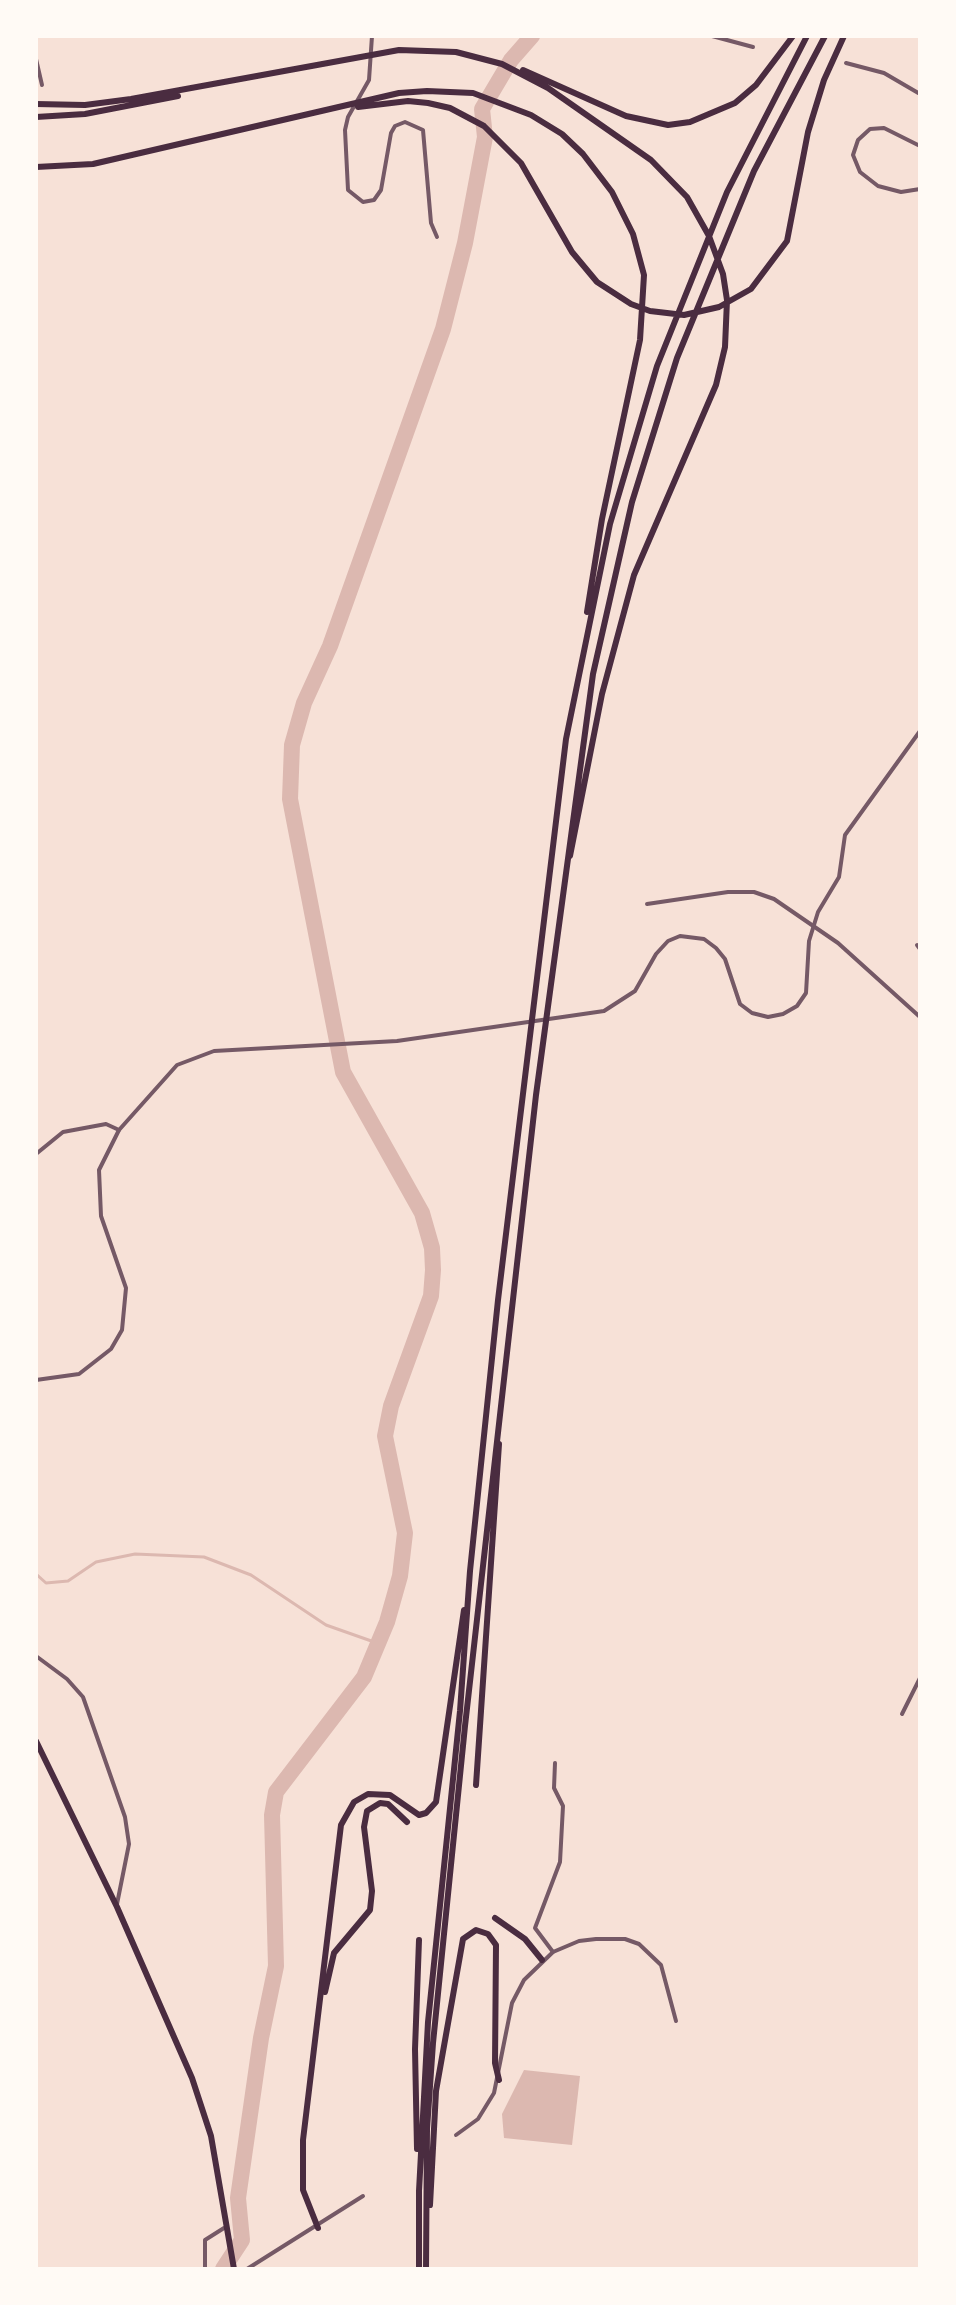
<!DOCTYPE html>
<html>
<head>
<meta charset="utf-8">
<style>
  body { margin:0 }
  #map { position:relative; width:956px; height:2305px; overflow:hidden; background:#f7e1d7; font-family:"Sofia Sans Condensed",sans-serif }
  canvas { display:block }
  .frame { position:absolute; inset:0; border:38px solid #fffaf5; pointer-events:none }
</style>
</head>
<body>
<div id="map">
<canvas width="956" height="2305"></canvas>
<div class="frame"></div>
</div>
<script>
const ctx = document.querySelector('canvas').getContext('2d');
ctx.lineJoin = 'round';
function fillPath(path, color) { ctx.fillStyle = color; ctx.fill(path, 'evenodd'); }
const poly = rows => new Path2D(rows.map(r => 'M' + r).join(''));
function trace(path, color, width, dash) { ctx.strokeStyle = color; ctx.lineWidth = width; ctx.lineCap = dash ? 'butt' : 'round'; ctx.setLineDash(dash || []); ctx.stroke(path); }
fillPath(poly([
  [524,2070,580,2076,572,2145,504,2138,502,2114]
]), '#dcb8b0');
trace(poly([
  [36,1574,46,1583,68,1581,96,1562,135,1554,204,1557,251,1575,326,1625,377,1643]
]), '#dcb8b0', 3);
trace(poly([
  [223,2269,242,2240,238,2198,261,2038,276,1966,272,1815,276,1792,364,1677,387,1622,400,1576,405,1533,385,1436,391,1406,431,1296,433,1270,432,1248,422,1213,343,1072,290,799,292,745,304,703,330,646,443,329,465,243,485,137,482,109,511,60,532,36]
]), '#dcb8b0', 16);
trace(poly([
  [372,36,369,80,348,117,345,130,348,190,363,202,374,200,381,190,391,133,395,126,405,122,423,130,431,223,437,237],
  [36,59,42,85],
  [647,904,728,892,754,892,774,899,838,943,920,1017],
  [917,945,920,949],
  [36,1154,63,1132,106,1124,119,1130],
  [36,1656,67,1679,83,1697,125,1817,129,1844,117,1904],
  [902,1714,920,1678],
  [553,1952,535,1928,560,1862,563,1806,554,1788,555,1763],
  [205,2269,205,2240,224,2228]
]), '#755966', 4);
trace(poly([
  [712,36,753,47],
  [846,63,884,73,920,94],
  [920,146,884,128,870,129,858,140,853,155,860,172,878,186,901,192,920,189],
  [36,1380,79,1374,111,1349,122,1330,126,1288,101,1216,99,1170,119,1130,177,1065,214,1051,397,1041,604,1011,635,991,656,954,668,941,680,936,704,939,716,948,725,959,740,1004,752,1013,768,1017,783,1014,797,1006,806,993,809,941,818,912,839,877,845,835,920,731],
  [456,2135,478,2119,494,2093,512,2003,524,1980,553,1952,579,1941,596,1939,625,1939,639,1944,661,1965,676,2021],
  [247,2269,363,2196]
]), '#755966', 4);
trace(poly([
  [36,1741,117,1907,192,2078,211,2136,234,2269]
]), '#4a2c40', 6);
trace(poly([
  [523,70,626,116,668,125,690,122,735,103,756,85,793,36],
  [36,104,85,105,131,99,399,50,456,52,502,64,548,88,651,160,687,197,709,236,723,274,727,300,725,347,716,385,634,575,602,694,570,856],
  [358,107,408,101,428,103,450,108,484,126,521,163,572,252,597,282,631,304,650,311,684,315,719,307,751,289,787,241,808,132,824,80,844,36],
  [36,117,85,114,178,96],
  [36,167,93,164,399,93,427,91,473,93,531,115,562,134,583,154,612,192,633,234,644,275,640,340,602,519,587,612],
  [476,1785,499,1444],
  [495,1918,525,1939,542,1960],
  [325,1992,334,1953,370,1910,372,1891,364,1827,367,1811,380,1803,388,1804,407,1822],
  [417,2149,415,2049,419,1940],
  [430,2205,436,2091,463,1939,476,1930,488,1934,496,1945,495,2063,499,2080],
  [318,2228,303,2190,303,2140,341,1825,354,1802,368,1794,390,1795,419,1815,426,1813,436,1802,464,1610],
  [419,2269,419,2191,428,2022,460,1711,470,1571,498,1300,566,739,610,524,657,366,727,192,807,36],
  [426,2269,427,2129,433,2043,465,1726,536,1095,593,674,632,502,677,358,754,171,825,36]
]), '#4a2c40', 6);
</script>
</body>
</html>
